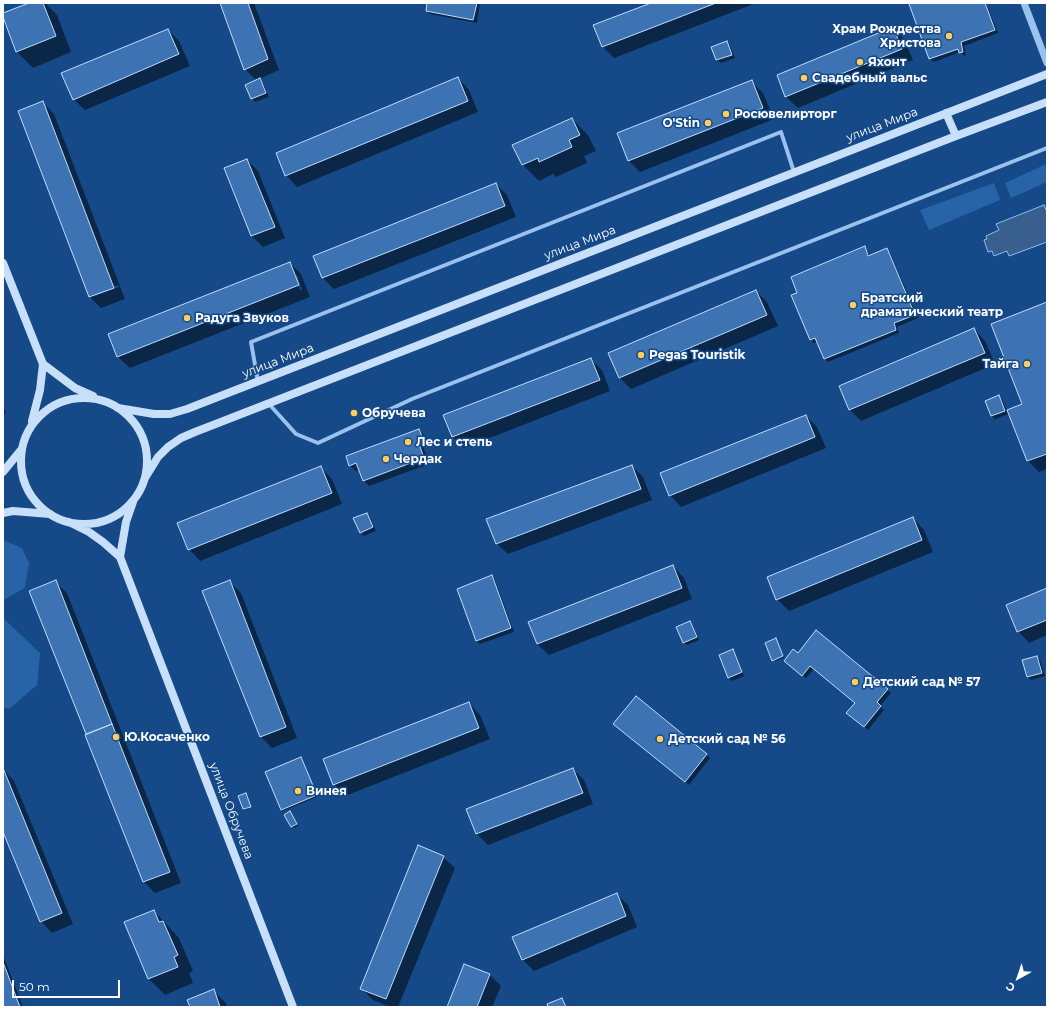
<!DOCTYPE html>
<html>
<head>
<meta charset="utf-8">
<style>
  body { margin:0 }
  #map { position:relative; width:1050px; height:1010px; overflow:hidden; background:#154988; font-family:Montserrat,sans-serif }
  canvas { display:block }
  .frame { position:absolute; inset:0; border:4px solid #fff; pointer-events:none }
  .north { position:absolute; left:998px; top:958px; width:40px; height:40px; -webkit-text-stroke:3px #154988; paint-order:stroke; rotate:220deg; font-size:11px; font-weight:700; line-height:16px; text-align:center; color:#fff }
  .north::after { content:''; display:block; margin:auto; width:14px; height:18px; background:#fff; clip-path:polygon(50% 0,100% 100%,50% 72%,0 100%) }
  .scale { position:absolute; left:12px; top:980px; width:108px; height:18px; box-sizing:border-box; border:2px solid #fff; border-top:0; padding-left:5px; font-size:12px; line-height:14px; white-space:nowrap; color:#fff; -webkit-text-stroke:3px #154988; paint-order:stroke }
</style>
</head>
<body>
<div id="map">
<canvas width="1050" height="1010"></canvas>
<div class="frame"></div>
<div class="north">С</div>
<div class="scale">50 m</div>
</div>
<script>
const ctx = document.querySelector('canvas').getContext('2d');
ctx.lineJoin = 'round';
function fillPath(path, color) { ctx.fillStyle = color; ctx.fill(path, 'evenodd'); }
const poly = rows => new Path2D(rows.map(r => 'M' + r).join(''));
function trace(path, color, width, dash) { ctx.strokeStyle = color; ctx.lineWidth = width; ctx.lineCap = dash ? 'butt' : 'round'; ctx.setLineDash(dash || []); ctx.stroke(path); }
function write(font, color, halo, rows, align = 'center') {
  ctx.font = font + ' Montserrat,sans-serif'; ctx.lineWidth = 3; ctx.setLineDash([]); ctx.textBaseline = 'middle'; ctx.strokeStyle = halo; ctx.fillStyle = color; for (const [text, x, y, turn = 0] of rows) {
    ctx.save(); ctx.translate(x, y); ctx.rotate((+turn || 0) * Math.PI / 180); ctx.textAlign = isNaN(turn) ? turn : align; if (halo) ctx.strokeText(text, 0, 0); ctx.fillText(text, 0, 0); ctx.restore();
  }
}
fillPath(poly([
  [1046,164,1047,182,1011,198,1005,183],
  [994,183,1000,200,929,230,920,210],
  [3,540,22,548,29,563,25,588,5,599,3,599],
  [3,618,40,653,37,685,9,709,3,707]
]), '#2763a7');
const water = poly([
  [1044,205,1047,212,1047,242,1009,256,1007,251,994,256,992,251,988,252,984,240,987,239,986,236,999,230,996,224,1044,205]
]);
fillPath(water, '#385f8e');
trace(water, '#8dbdf2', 1);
fillPath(poly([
  [31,3,45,3,57,15,71,52,33,68,17,52,3,14],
  [221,3,254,3,279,70,259,79,263,83,269,97,255,102,252,98,257,81,245,69],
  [428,3,480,3,477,23,430,14,427,11],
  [654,3,756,3,614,58,603,47,594,26],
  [914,3,986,3,998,33,964,46,966,55,964,56,960,52,934,62,930,59,910,4],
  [893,28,904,39,913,60,798,108,786,97,778,76],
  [168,30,179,41,190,66,85,110,73,99],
  [727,42,730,46,735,58,721,63,717,60,713,47],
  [458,78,469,90,478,112,297,187,286,175],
  [752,82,763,93,774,119,640,172,628,160],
  [43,103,54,114,125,299,101,308,90,297],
  [118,285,119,287,95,296,95,294],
  [572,119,588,135,596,151,584,156,587,163,556,177,553,174,539,181,522,164],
  [247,160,258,171,285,238,263,247,252,236,225,168],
  [496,184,507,195,516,217,334,289,323,278,314,256],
  [864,248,870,256,887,249,890,253,918,318,897,327,899,333,828,362,825,359,818,342,814,343,811,340,792,295,798,293],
  [290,263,301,274,310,297,130,368,118,357,110,334],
  [294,275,297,275,302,290,300,290],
  [756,291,767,302,778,326,631,389,620,378,610,354],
  [1047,303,1047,469,1039,472,1028,461,1009,414,995,419,992,416,986,401,999,396,1002,399,1007,411,1024,405],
  [974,329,985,341,995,364,861,421,850,410,840,386],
  [590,359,602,370,610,391,464,448,453,437,445,416],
  [3,406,6,413,3,414],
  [806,416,817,427,826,448,681,507,670,495],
  [419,430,425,436,428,445,423,446,429,464,369,486,364,481,360,470,356,471,350,466,347,457],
  [632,466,643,477,652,500,508,554,496,543],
  [321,468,332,479,342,504,200,561,189,549],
  [367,514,370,517,376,531,364,536,360,532],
  [913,518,924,530,933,552,789,611,777,599],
  [673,566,684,578,692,599,549,655,537,644],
  [492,577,495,580,514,632,480,644,476,641,458,589],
  [55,582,67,593,181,883,155,893,144,882,30,591],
  [230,582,241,593,297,738,272,748,261,737],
  [1047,589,1047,635,1029,643,1018,631],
  [690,623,693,626,699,640,687,645,683,642],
  [777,641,784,658,775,661,773,660],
  [733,650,736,654,744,676,732,681,728,677],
  [798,654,887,689,891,693,880,706,884,710,868,730,851,716,856,703,814,669,806,678,788,664],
  [1036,657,1040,660,1045,676,1031,680,1028,677],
  [636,698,710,758,689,785,618,727],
  [469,703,480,715,490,739,345,796,334,784],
  [302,760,317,797,283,811,282,809],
  [3,769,14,781,73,924,52,933,41,921,3,829],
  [573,769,584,780,593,804,488,845,477,834],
  [247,796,251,808,245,810,239,797],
  [290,812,298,826,294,828,286,815],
  [443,857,455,868,398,1007,390,1007,373,1000,361,988],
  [616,894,628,905,637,927,534,971,522,959],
  [154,911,179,938,193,971,189,973,193,983,165,995,149,979],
  [3,955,23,1007,3,1007],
  [490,975,501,986,492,1007,448,1007],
  [213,991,225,1002,227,1007,191,1007]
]), '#0007');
const building = poly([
  [29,3,43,3,56,36,16,52,3,17,3,13,29,3],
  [220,3,248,3,268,59,244,70,220,3],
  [427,3,477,3,473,20,426,11,427,3],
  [651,3,716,3,602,47,593,25,651,3],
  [911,3,985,3,995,30,961,42,963,52,959,53,958,49,929,59,909,4,911,3],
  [893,27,902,49,785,97,777,75,893,27],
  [168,29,179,54,73,100,61,73,168,29],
  [727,41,732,55,716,60,711,47,727,41],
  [458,77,468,101,285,176,276,153,458,77],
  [260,78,266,93,251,99,245,85,260,78],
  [752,80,763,108,628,161,617,133,752,80],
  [43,101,114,288,89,297,18,111,43,101],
  [572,118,580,135,569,140,572,147,539,162,538,158,522,165,512,145,572,118],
  [247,159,275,227,251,236,224,168,247,159],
  [496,183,505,206,322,278,313,256,496,183],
  [865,246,868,256,887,248,915,315,894,323,896,330,824,359,815,338,810,340,791,295,797,293,791,277,865,246],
  [290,262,299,285,117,357,108,334,290,262],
  [756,290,767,315,619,378,608,353,756,290],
  [1047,302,1047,454,1027,461,1007,410,1022,404,991,324,1047,302],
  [974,328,985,353,849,410,839,386,974,328],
  [591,358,600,380,452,437,443,415,591,358],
  [999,395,1005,411,991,416,985,401,999,395],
  [806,415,815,437,669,496,660,473,806,415],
  [419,429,423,439,418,441,424,458,363,481,356,463,349,466,346,456,419,429],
  [632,465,641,489,496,544,486,519,632,465],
  [321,466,332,493,188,550,177,523,321,466],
  [367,513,373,527,360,533,353,518,367,513],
  [913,517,922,540,776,600,767,577,913,517],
  [673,565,682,588,537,644,528,622,673,565],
  [492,575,511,628,476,641,457,589,492,575],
  [56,580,112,724,86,734,29,591,56,580],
  [230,580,286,727,260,737,202,591,230,580],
  [1047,588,1047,620,1017,632,1006,605,1047,588],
  [690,621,697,637,683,643,676,627,690,621],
  [816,630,888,689,877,702,881,706,864,727,846,713,855,703,810,666,802,676,784,661,793,649,798,653,816,630],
  [776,638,783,656,772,661,765,643,776,638],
  [733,649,742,672,728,678,719,655,733,649],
  [1037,656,1042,673,1027,677,1022,660,1037,656],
  [636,696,707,754,685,782,613,724,636,696],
  [469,702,479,728,333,785,323,759,469,702],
  [112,724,170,872,143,882,85,735,112,724],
  [301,757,317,795,281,810,265,772,301,757],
  [3,768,62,913,40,922,3,832,3,768],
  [573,768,583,793,476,834,466,809,573,768],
  [246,793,251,807,243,809,238,796,246,793],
  [290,811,297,824,291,827,284,815,290,811],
  [418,845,444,856,386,999,360,989,418,845],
  [617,893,626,916,522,960,512,937,617,893],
  [154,910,159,922,163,921,178,955,174,957,178,967,148,979,124,922,154,910],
  [3,962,20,1007,3,1007,3,962],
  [464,964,490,974,477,1007,447,1007,464,964],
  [214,989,220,1007,190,1007,187,1000,214,989],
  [562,998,566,1007,548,1007,547,1004,562,998]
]);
fillPath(building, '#3d73b2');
trace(building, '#c1dcfb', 1);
trace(poly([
  [258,382,251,342,781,132,794,172],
  [269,404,296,434,318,443,412,399,1047,148]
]), '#9bc2ef', 4);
trace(poly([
  [1024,3,1047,63]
]), '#9bc2ef', 7);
trace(poly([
  [946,113,956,136],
  [3,263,43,364,40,390,32,421],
  [43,364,75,388,93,396],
  '21 461a63 63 0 1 1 126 0a63 63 0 1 1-126 0Z',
  [118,408,154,414,170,414,187,409,1047,74],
  [3,472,21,450],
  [145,478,158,457,168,447,181,438,195,432,956,136,1047,102],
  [3,513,13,511,50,514],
  [69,522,89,532,103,542,120,557,293,1007],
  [120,557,126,522,133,502]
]), '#c8dffa', 8);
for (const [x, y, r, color] of [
  [949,36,4,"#ffcd59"],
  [860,62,4,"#ffcd59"],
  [804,78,4,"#ffcd59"],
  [726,114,4,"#ffcd59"],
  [708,123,4,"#ffcd59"],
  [853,305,4,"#ffcd59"],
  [187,318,4,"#ffcd59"],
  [641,355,4,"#ffcd59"],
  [1027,364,4,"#ffcd59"],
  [354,413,4,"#ffcd59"],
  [408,442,4,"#ffcd59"],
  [386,459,4,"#ffcd59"],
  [855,682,4,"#ffcd59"],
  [116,737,4,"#ffcd59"],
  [660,739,4,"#ffcd59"],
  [298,791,4,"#ffcd59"]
]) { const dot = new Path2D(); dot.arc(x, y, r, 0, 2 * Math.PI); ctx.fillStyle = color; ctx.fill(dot); trace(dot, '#154988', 1.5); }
write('bold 12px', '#fff', '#154988', [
  ["Храм Рождества",941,29,"right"],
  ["Христова",941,43,"right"],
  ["Яхонт",868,62],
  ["Свадебный вальс",812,78],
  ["Росювелирторг",734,114],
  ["O'Stin",700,123,"right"],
  ["Братский",861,298],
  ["драматический театр",861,312],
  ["Радуга Звуков",195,318],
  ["Pegas Touristik",649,355],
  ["Тайга",1019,364,"right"],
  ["Обручева",362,413],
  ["Лес и степь",416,442],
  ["Чердак",394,459],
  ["Детский сад № 57",863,682],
  ["Ю.Косаченко",124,737],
  ["Детский сад № 56",668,739],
  ["Винея",306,791]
], 'left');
write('12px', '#fff', '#154988', [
  ["улица Мира",882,125,-21],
  ["улица Мира",580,243,-21],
  ["улица Мира",278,361,-21],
  ["улица Обручева",231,811,69]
]);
</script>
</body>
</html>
